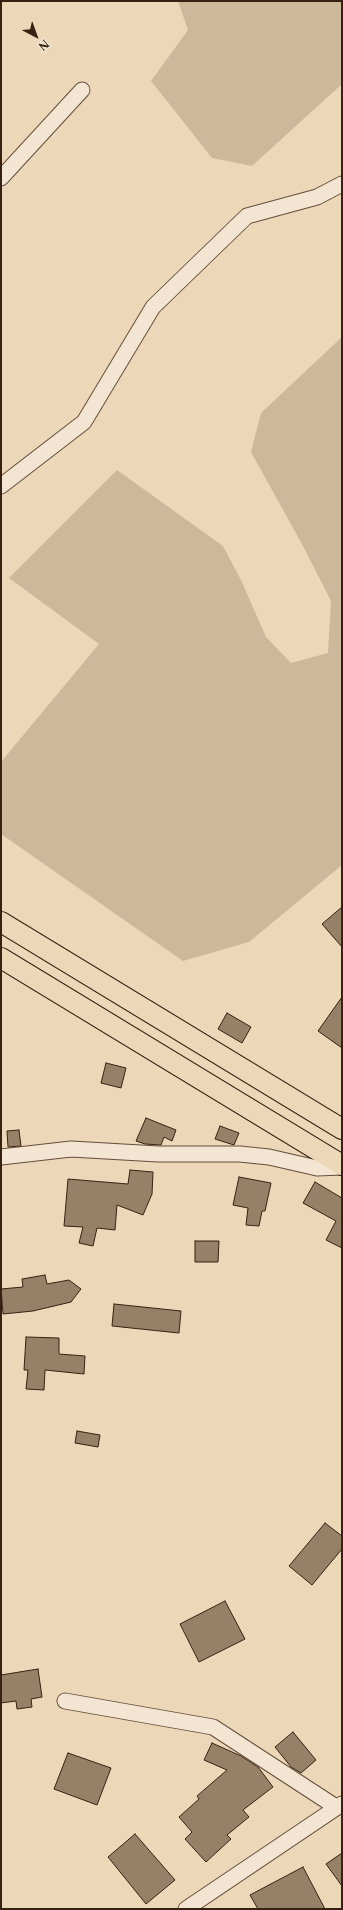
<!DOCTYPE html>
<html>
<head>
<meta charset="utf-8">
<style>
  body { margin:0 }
  #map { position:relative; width:343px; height:1910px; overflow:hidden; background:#edd7b9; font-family:"Libre Caslon Text",serif }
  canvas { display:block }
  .frame { position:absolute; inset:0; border:2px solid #372111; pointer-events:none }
  .north { position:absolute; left:16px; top:16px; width:40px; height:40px; -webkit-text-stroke:3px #f3e5d2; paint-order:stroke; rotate:139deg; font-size:11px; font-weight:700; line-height:16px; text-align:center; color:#372111 }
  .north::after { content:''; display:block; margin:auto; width:14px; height:18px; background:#372111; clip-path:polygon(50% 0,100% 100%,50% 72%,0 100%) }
</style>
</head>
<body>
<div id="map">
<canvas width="343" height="1910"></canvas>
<div class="frame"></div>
<div class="north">N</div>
</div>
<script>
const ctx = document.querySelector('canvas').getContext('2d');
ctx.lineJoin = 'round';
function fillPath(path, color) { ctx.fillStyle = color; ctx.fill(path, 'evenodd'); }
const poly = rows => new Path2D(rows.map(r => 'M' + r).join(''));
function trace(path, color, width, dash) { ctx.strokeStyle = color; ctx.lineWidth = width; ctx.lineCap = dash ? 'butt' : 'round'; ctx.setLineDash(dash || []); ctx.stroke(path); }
fillPath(poly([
  [178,1,342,1,342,84,252,166,212,158,151,81,188,30],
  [342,337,342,865,249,942,183,961,1,834,1,762,99,644,9,578,117,470,223,546,241,580,266,637,291,663,328,653,331,601,303,546,251,452,261,413]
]), '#ceb89c');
const building = poly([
  [342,907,342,947,322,924,342,907],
  [342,997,342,1048,318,1031,342,997],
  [227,1013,251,1027,242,1043,218,1029,227,1013],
  [106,1063,126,1068,121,1088,101,1083,106,1063],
  [146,1118,176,1130,172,1141,164,1137,161,1145,145,1144,136,1141,146,1118],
  [220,1126,239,1133,234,1145,215,1139,220,1126],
  [19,1130,21,1146,8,1147,7,1131,19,1130],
  [130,1170,153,1172,152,1194,143,1215,117,1205,115,1230,97,1228,93,1246,79,1243,83,1227,64,1226,68,1179,128,1184,130,1170],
  [239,1177,271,1183,265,1211,262,1211,259,1226,246,1225,248,1208,233,1205,239,1177],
  [315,1182,342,1198,342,1248,326,1240,336,1221,303,1203,315,1182],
  [195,1241,219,1241,218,1262,195,1262,195,1241],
  [45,1275,47,1284,69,1280,81,1289,71,1302,33,1311,3,1314,1,1289,23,1287,22,1279,45,1275],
  [114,1304,181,1311,179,1333,112,1326,114,1304],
  [26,1337,59,1338,59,1354,85,1356,84,1374,45,1370,44,1390,26,1389,28,1370,24,1370,26,1337],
  [77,1431,100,1435,98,1447,75,1443,77,1431],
  [325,1523,342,1536,342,1549,312,1585,289,1566,325,1523],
  [225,1601,245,1639,199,1662,180,1624,225,1601],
  [38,1669,42,1697,31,1699,32,1707,17,1709,16,1701,1,1703,1,1675,38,1669],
  [293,1732,316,1760,301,1773,291,1767,275,1747,293,1732],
  [212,1743,241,1756,258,1767,273,1787,243,1810,249,1817,227,1835,231,1839,206,1862,185,1839,192,1832,179,1817,199,1799,197,1796,227,1770,204,1760,212,1743],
  [68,1753,111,1768,97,1805,54,1789,68,1753],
  [135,1834,175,1880,146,1904,108,1857,135,1834],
  [342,1853,342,1886,326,1864,342,1853],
  [303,1867,325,1909,258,1909,250,1895,303,1867]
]);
fillPath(building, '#968068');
trace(building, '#372111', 1);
const minor = poly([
  [1,178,82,90],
  [1,486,84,422,153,307,247,216,317,197,342,184],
  [1,1157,71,1149,158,1154,240,1154,269,1157,317,1168,342,1167],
  [65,1701,213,1727,336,1807],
  [186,1909,342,1804]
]);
const major = poly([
  [1,922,342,1129],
  [1,958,342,1165]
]);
trace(minor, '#644e3b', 17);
trace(major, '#372111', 22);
trace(minor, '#f3e5d2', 15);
trace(major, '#edd7b9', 20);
</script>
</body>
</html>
